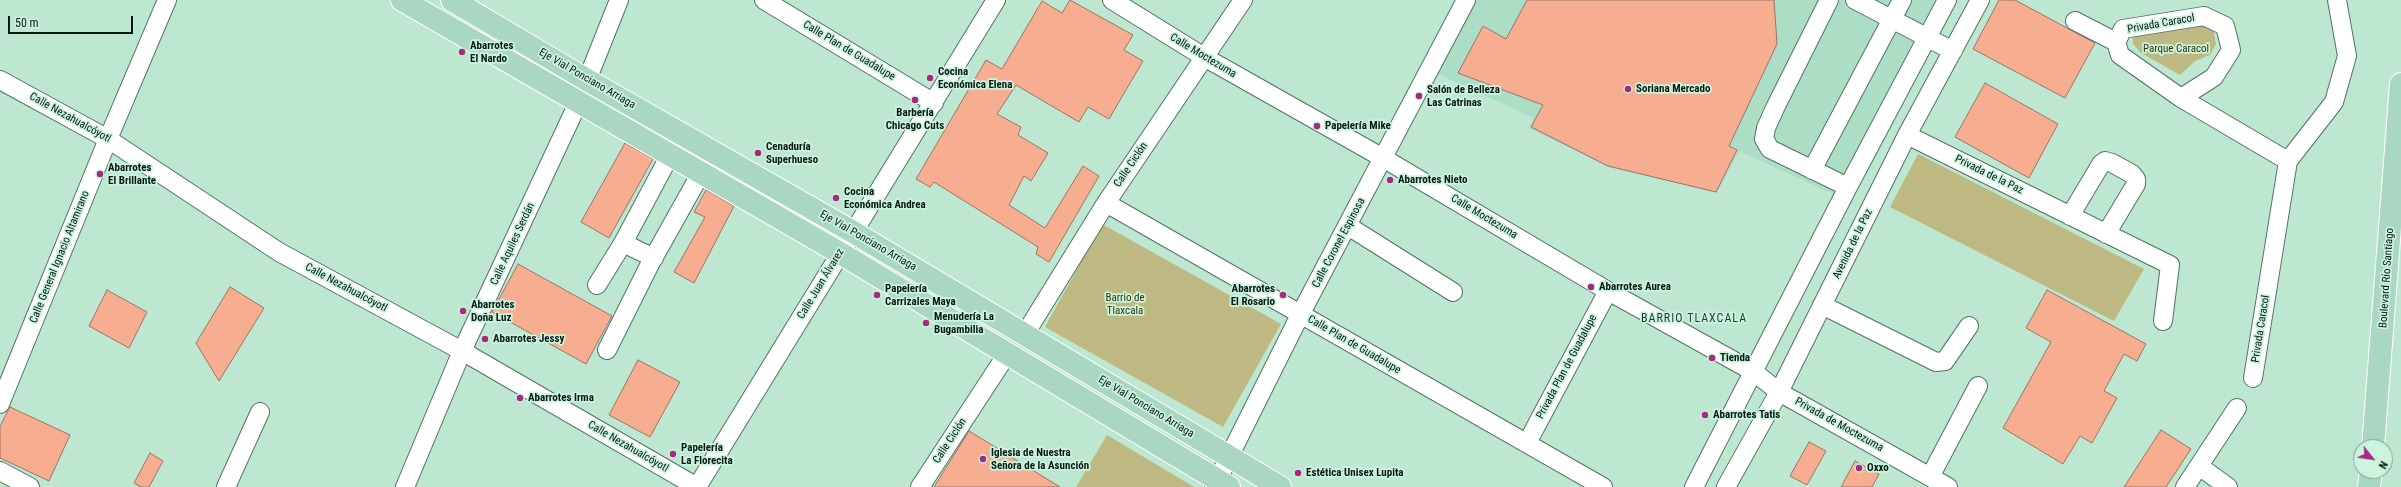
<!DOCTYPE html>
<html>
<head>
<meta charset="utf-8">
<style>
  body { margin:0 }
  #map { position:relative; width:2401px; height:487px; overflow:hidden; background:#bee7d2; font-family:"Roboto Condensed",sans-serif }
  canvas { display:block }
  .north { position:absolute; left:2353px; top:439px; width:40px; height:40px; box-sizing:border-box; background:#cbf4df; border:1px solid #7d9c8d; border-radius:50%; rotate:120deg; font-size:11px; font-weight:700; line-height:16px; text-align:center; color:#091811 }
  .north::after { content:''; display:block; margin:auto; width:14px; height:18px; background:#a52a7f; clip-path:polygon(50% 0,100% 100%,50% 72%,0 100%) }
  .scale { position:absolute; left:8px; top:16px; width:125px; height:18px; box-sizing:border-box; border:2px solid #091811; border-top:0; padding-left:5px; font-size:12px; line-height:14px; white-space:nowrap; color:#091811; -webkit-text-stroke:3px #cbf4df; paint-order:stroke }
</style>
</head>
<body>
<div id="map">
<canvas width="2401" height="487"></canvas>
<div class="north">N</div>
<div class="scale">50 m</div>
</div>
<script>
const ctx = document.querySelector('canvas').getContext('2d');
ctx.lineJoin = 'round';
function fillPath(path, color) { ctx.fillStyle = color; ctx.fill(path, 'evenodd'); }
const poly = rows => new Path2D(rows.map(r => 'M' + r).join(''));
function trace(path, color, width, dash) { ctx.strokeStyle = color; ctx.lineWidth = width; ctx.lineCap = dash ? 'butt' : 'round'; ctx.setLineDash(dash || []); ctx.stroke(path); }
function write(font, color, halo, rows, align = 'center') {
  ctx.font = font + ' "Roboto Condensed",sans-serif'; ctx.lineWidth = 3.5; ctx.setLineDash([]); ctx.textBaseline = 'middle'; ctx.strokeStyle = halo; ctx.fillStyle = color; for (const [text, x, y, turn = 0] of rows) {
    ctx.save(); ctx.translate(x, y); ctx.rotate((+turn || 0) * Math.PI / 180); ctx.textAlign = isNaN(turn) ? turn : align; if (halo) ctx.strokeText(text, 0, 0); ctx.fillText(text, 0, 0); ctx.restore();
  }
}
fillPath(poly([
  [1476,0,1935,0,1833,194,1739,151,1717,193,1608,167,1529,128,1534,118,1438,74]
]), '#acddc5');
fillPath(poly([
  [2200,22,2214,32,2216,44,2210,55,2195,61,2180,75,2141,53,2133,44,2133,35],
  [1918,154,2144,269,2114,321,1890,207],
  [1102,224,1281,324,1223,427,1045,327],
  [1107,435,1194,487,1076,487]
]), '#beb982');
const building = poly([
  [1070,0,1133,35,1124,50,1143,61,1109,119,1088,107,1079,122,1016,85,997,114,1021,127,1018,135,1048,153,1031,181,1024,176,1009,205,1045,228,1083,166,1099,176,1049,262,1036,254,1038,247,934,182,930,187,916,179,986,60,1002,69,1042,1,1062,13,1070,0],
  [1527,0,1774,0,1777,44,1729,146,1737,150,1716,192,1608,166,1531,127,1543,105,1458,73,1483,26,1506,39,1527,0],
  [1999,0,2015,0,2095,43,2065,98,1973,49,1999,0],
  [1985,83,2058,124,2029,178,1955,137,1985,83],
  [625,143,653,159,609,238,581,222,625,143],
  [706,190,734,206,694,283,674,272,705,217,694,212,706,190],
  [518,264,612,316,586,364,492,312,518,264],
  [230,287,264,308,219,381,196,343,230,287],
  [107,290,147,312,129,348,89,326,107,290],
  [2047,290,2146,344,2137,361,2124,354,2104,391,2117,398,2092,443,2080,436,2063,464,2003,428,2051,342,2026,328,2047,290],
  [638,360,680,382,650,437,609,415,638,360],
  [10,407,70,435,49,481,0,458,0,426,10,407],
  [2161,430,2191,449,2166,487,2124,487,2161,430],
  [969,431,1060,487,934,487,969,431],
  [1809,442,1826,451,1807,485,1790,476,1809,442],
  [150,453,163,461,149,487,141,487,134,483,150,453],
  [1855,461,1879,474,1872,487,1841,487,1855,461]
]);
fillPath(building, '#f7ad8f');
trace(building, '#997566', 1);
const minor = poly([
  [764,0,934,103],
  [1112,0,1204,57,1383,158,1608,291,1754,372,1779,392,1948,487],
  [1829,0,1775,108,1766,128,1764,139,1770,149,1848,187],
  [1855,0,1953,51],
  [2075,21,2116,42],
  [0,80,108,139,279,252,462,351,697,487],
  [2181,98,2214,77,2231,50,2225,26,2204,16,2123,29,2116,42,2120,55,2181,98,2288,161],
  [1907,135,2170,265,2163,321],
  [1812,170,1902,0],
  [1106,203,1603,487],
  [2070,216,2101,164,2105,161,2112,163,2132,174,2136,179,2136,184,2106,234],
  [1348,226,1453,292],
  [623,243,654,258],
  [597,285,623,243,670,155],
  [1822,305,1936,362,1945,361,1969,326],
  [1025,334,1106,203,1243,0],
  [607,350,650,264,701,173],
  [2253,378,2288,161,2334,102,2347,56,2337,0],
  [0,404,108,139,167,0],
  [1527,443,1608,291],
  [2199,466,2228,487],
  [0,471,30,487],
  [1930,477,1978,386],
  [226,487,260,412],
  [405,487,462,351,578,103,619,0],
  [697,487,996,0],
  [920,487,1007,354],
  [1214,487,1300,315,1466,0],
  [1694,487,1848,187,1947,0],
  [1726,487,1779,392,1907,135,1980,0],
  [2185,487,2237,408]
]);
const major = poly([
  [402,0,840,253,1229,487],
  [452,0,587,80,853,232,1280,487],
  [2373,447,2401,84],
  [2369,487,2371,471]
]);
trace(minor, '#4f7462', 20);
trace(major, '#fff', 24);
trace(minor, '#fff', 18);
trace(major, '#a9d7c1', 22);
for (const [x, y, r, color] of [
  [462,52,4,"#a52a7f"],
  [930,78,4,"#a52a7f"],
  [1628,89,4,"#a52a7f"],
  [1419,96,4,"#a52a7f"],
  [915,100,4,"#a52a7f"],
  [1317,126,4,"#a52a7f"],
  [758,153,4,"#a52a7f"],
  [100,174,4,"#a52a7f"],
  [1390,180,4,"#a52a7f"],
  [836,198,4,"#a52a7f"],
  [1591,287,4,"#a52a7f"],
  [877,295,4,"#a52a7f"],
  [1283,295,4,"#a52a7f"],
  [463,311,4,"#a52a7f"],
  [926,323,4,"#a52a7f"],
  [485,339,4,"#a52a7f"],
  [1712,358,4,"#a52a7f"],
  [520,398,4,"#a52a7f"],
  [1705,415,4,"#a52a7f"],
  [673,454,4,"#a52a7f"],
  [983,459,4,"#a52a7f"],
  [1859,468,4,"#a52a7f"],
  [1298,473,4,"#a52a7f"]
]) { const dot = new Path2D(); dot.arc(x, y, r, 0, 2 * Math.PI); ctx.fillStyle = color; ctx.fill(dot); trace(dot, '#cbf4df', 1.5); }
write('11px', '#091811', '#cbf4df', [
  ["Privada Caracol",2161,24,-10],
  ["Calle Plan de Guadalupe",849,51,31],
  ["Calle Moctezuma",1203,56,31],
  ["Eje Vial Ponciano Arriaga",587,79,30],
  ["Calle Nezahualcóyotl",70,118,29],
  ["Calle Ciclón",1131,165,-56],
  ["Privada de la Paz",1989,175,26],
  ["Calle Moctezuma",1484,217,31],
  ["Eje Vial Ponciano Arriaga",868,241,30],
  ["Calle Coronel Espinosa",1339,243,-62],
  ["Calle Aquiles Serdán",513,244,-65],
  ["Avenida de la Paz",1853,244,-64],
  ["Calle General Ignacio Altamirano",60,257,-68],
  ["Boulevard Río Santiago",2387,278,-86],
  ["Calle Juan Álvarez",821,284,-59],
  ["Calle Nezahualcóyotl",346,288,28],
  ["Privada Caracol",2261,329,-81],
  ["Calle Plan de Guadalupe",1354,345,30],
  ["Privada Plan de Guadalupe",1567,367,-62],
  ["Eje Vial Ponciano Arriaga",1146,407,31],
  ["Privada de Moctezuma",1839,425,29],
  ["Calle Ciclón",950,441,-57],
  ["Calle Nezahualcóyotl",628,447,30]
]);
write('bold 11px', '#091811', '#cbf4df', [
  ["Abarrotes",470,46],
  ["El Nardo",470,59],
  ["Cocina",938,72],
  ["Económica Elena",938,85],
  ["Soriana Mercado",1636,89],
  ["Salón de Belleza",1427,90],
  ["Las Catrinas",1427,103],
  ["Barbería",915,113,"center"],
  ["Chicago Cuts",915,126,"center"],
  ["Papelería Mike",1325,126],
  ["Cenaduría",766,147],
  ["Superhueso",766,160],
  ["Abarrotes",108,168],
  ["El Brillante",108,181],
  ["Abarrotes Nieto",1398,180],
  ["Cocina",844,192],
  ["Económica Andrea",844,205],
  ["Abarrotes Aurea",1599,287],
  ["Papelería",885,289],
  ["Carrizales Maya",885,302],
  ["Abarrotes",1275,289,"right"],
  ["El Rosario",1275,302,"right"],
  ["Abarrotes",471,305],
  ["Doña Luz",471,318],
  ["Menudería La",934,317],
  ["Bugambilia",934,330],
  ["Abarrotes Jessy",493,339],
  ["Tienda",1720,358],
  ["Abarrotes Irma",528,398],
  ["Abarrotes Tatis",1713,415],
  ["Papelería",681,448],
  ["La Florecita",681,461],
  ["Iglesia de Nuestra",991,453],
  ["Señora de la Asunción",991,466],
  ["Oxxo",1867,468],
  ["Estética Unisex Lupita",1306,473]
], 'left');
write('11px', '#332f03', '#cbf4df', [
  ["Parque Caracol",2176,49],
  ["Barrio de",1125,298],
  ["Tlaxcala",1125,311]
]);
ctx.letterSpacing = '1px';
write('12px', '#1b3f2f', '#cbf4df', [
  ["BARRIO TLAXCALA",1694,319]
]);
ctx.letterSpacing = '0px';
</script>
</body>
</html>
